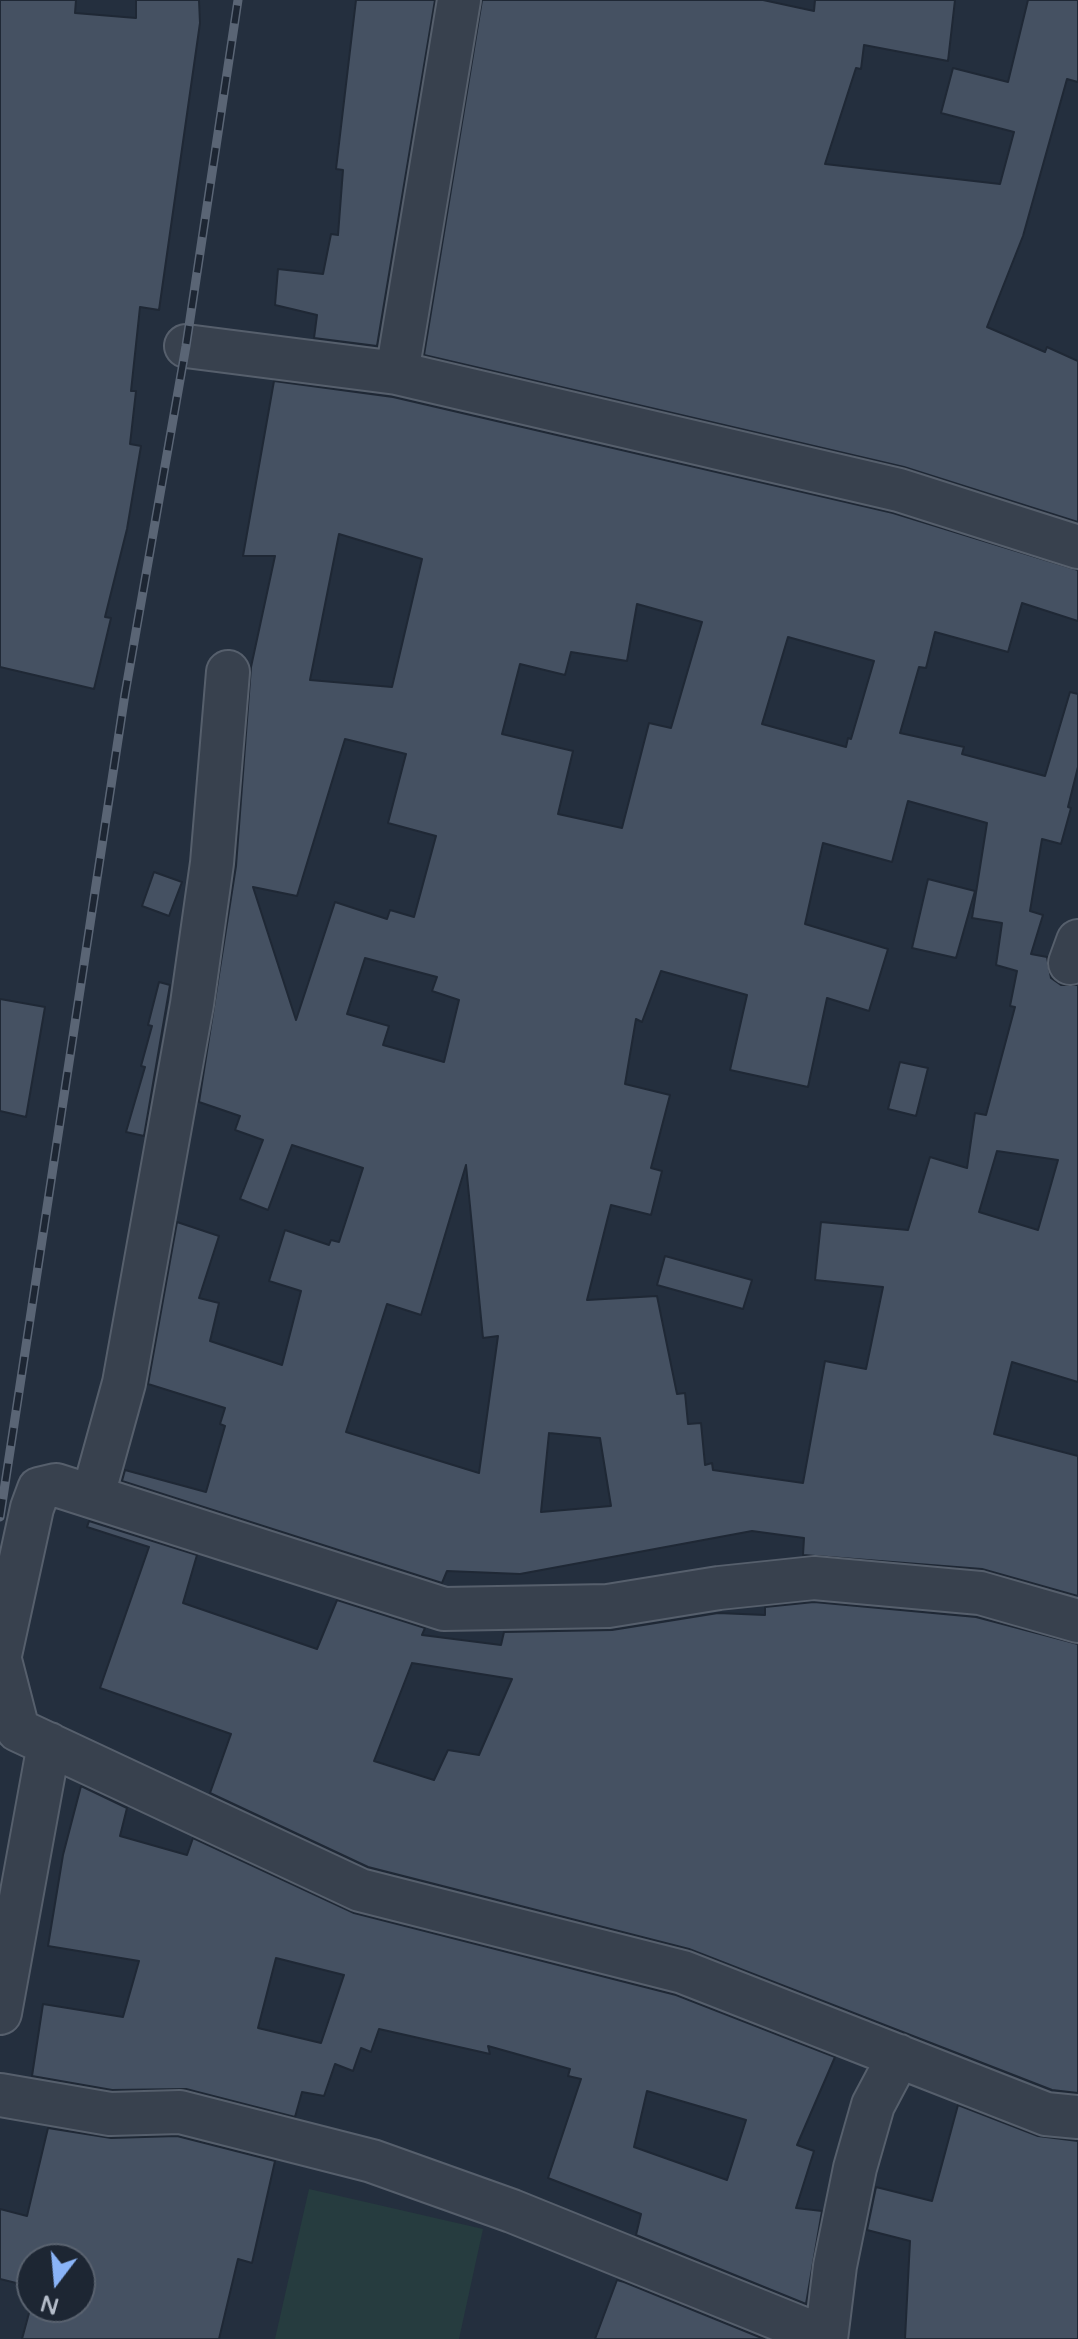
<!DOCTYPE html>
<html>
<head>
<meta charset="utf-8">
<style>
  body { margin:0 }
  #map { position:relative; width:1078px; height:2339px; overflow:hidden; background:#242f3e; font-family:"Varela Round",sans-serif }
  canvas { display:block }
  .north { position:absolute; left:16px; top:2243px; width:80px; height:80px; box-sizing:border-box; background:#1d2633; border:2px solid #59626f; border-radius:50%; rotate:196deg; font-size:22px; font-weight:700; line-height:32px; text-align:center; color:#b4bcc9 }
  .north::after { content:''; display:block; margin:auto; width:28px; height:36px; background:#8ab4f8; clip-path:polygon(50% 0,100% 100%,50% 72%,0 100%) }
</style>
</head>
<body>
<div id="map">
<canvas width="1078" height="2339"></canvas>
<div class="north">N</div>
</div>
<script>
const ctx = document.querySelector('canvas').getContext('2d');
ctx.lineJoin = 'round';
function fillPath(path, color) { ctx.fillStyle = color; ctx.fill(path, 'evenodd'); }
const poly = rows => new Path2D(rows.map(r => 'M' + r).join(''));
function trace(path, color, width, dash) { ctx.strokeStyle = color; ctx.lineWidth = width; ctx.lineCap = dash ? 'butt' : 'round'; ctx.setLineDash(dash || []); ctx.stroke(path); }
fillPath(poly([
  [309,2189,483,2229,459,2339,275,2339]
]), '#263c3f');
const building = poly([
  [0,0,76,0,75,13,136,18,136,0,199,0,200,23,159,310,140,307,131,391,136,391,130,444,141,446,127,529,105,617,111,618,94,689,0,667,0,0],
  [356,0,435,0,377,346,314,338,317,315,275,305,278,269,323,274,331,234,338,235,343,170,336,169,356,0],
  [482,0,763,0,814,11,815,0,955,0,948,61,864,45,861,69,856,68,825,164,1000,184,1014,132,941,113,953,68,1008,82,1028,0,1078,0,1078,82,1067,79,1023,236,987,327,1045,352,1047,347,1078,361,1078,522,904,467,424,355,482,0],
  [274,381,393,397,893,513,1078,570,1078,621,1022,603,1008,652,935,632,926,668,919,667,900,733,964,747,962,754,1045,776,1070,692,1078,694,1078,767,1068,807,1071,808,1061,844,1042,839,1030,911,1043,915,1031,954,1047,957,1051,978,1061,985,1078,985,1078,1382,1012,1362,994,1434,1078,1456,1078,1596,982,1569,803,1555,804,1538,752,1531,520,1574,447,1571,442,1583,122,1481,125,1470,206,1492,225,1426,220,1424,225,1408,148,1384,177,1222,219,1236,199,1298,219,1303,210,1341,282,1365,301,1291,269,1281,285,1230,329,1245,331,1240,339,1242,363,1168,292,1145,268,1210,240,1199,263,1140,235,1130,240,1116,199,1102,236,866,251,667,275,556,243,556,274,381],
  [339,534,422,559,392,687,310,680,339,534],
  [637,604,702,622,671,728,649,723,622,828,558,814,573,751,502,734,520,664,565,675,571,652,627,661,637,604],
  [788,637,874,661,851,739,848,738,846,747,762,724,788,637],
  [345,739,406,754,388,823,436,836,414,917,390,910,387,919,335,902,296,1020,253,887,297,896,345,739],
  [908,801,987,823,972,918,1002,923,996,965,1017,971,1010,1006,1015,1007,986,1115,975,1113,967,1168,930,1157,908,1230,821,1222,815,1280,883,1287,866,1369,825,1361,803,1483,713,1470,712,1463,705,1465,701,1423,688,1424,685,1393,677,1394,657,1296,587,1300,611,1205,651,1215,662,1171,651,1168,670,1095,625,1084,636,1019,642,1022,661,971,747,995,730,1070,808,1087,827,998,869,1011,888,949,805,924,823,843,892,862,908,801],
  [365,958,437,977,432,991,459,1000,444,1062,383,1045,389,1026,347,1014,365,958],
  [997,1151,1058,1160,1038,1230,979,1212,997,1151],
  [466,1165,483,1338,498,1336,479,1473,346,1432,387,1304,421,1315,466,1165],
  [549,1433,600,1438,611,1506,541,1512,549,1433],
  [154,872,182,882,169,916,142,906,154,872],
  [928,879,975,891,956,958,912,948,928,879],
  [159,982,170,985,144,1136,126,1132,145,1067,141,1066,152,1026,148,1025,159,982],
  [0,999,45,1007,26,1117,0,1111,0,999],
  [900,1062,928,1068,916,1116,888,1109,900,1062],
  [665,1256,752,1280,743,1309,657,1285,665,1256],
  [89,1521,197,1555,183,1603,317,1649,337,1600,425,1628,422,1635,501,1645,504,1632,612,1630,718,1613,765,1615,765,1607,814,1602,976,1617,1078,1644,1078,2093,1052,2090,689,1949,368,1867,210,1793,231,1734,100,1688,149,1547,87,1527,89,1521],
  [412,1663,512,1679,479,1755,448,1750,434,1780,374,1761,412,1663],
  [81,1786,127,1808,120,1836,187,1855,193,1838,354,1913,676,1995,835,2057,797,2145,814,2151,796,2208,822,2211,806,2304,636,2235,641,2214,548,2178,581,2079,568,2076,570,2069,488,2046,490,2054,379,2029,371,2052,361,2048,353,2071,335,2064,324,2096,302,2092,295,2117,186,2089,112,2090,32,2076,43,2004,123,2017,139,1961,48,1946,63,1855,81,1786],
  [276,1958,344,1975,321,2043,258,2028,276,1958],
  [647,2091,746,2120,727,2180,634,2147,647,2091],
  [958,2105,1038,2136,1078,2141,1078,2339,905,2339,910,2241,867,2230,876,2187,932,2201,958,2105],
  [48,2128,111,2138,177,2136,275,2161,252,2263,238,2259,219,2339,22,2339,32,2302,32,2307,80,2307,80,2259,32,2259,32,2287,0,2279,0,2209,27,2216,48,2128],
  [617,2280,624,2282,764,2339,595,2339,617,2280]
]);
fillPath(building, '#455162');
trace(building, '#1f2835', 2);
const minor = poly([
  [186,346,397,373,899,490,1078,547],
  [397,373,459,0],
  [1070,963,1078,941],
  [93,1495,124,1383,192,1004,212,863,228,672],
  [0,1655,32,1508,39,1489,56,1485,444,1609,608,1606,719,1588,814,1578,980,1593,1078,1621],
  [0,1660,18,1730,360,1890,683,1972,1046,2114,1078,2117],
  [0,2013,49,1744],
  [0,2095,110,2114,180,2112,372,2161,512,2211,826,2338],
  [826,2339,835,2266,855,2168,873,2105,899,2056]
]);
trace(minor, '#565f6c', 46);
trace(minor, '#38414e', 42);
const rail = poly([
  [0,1517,125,694,186,346,238,0]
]);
trace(rail, '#5a6575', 9);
trace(rail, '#1d2633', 6, [18]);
</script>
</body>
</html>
